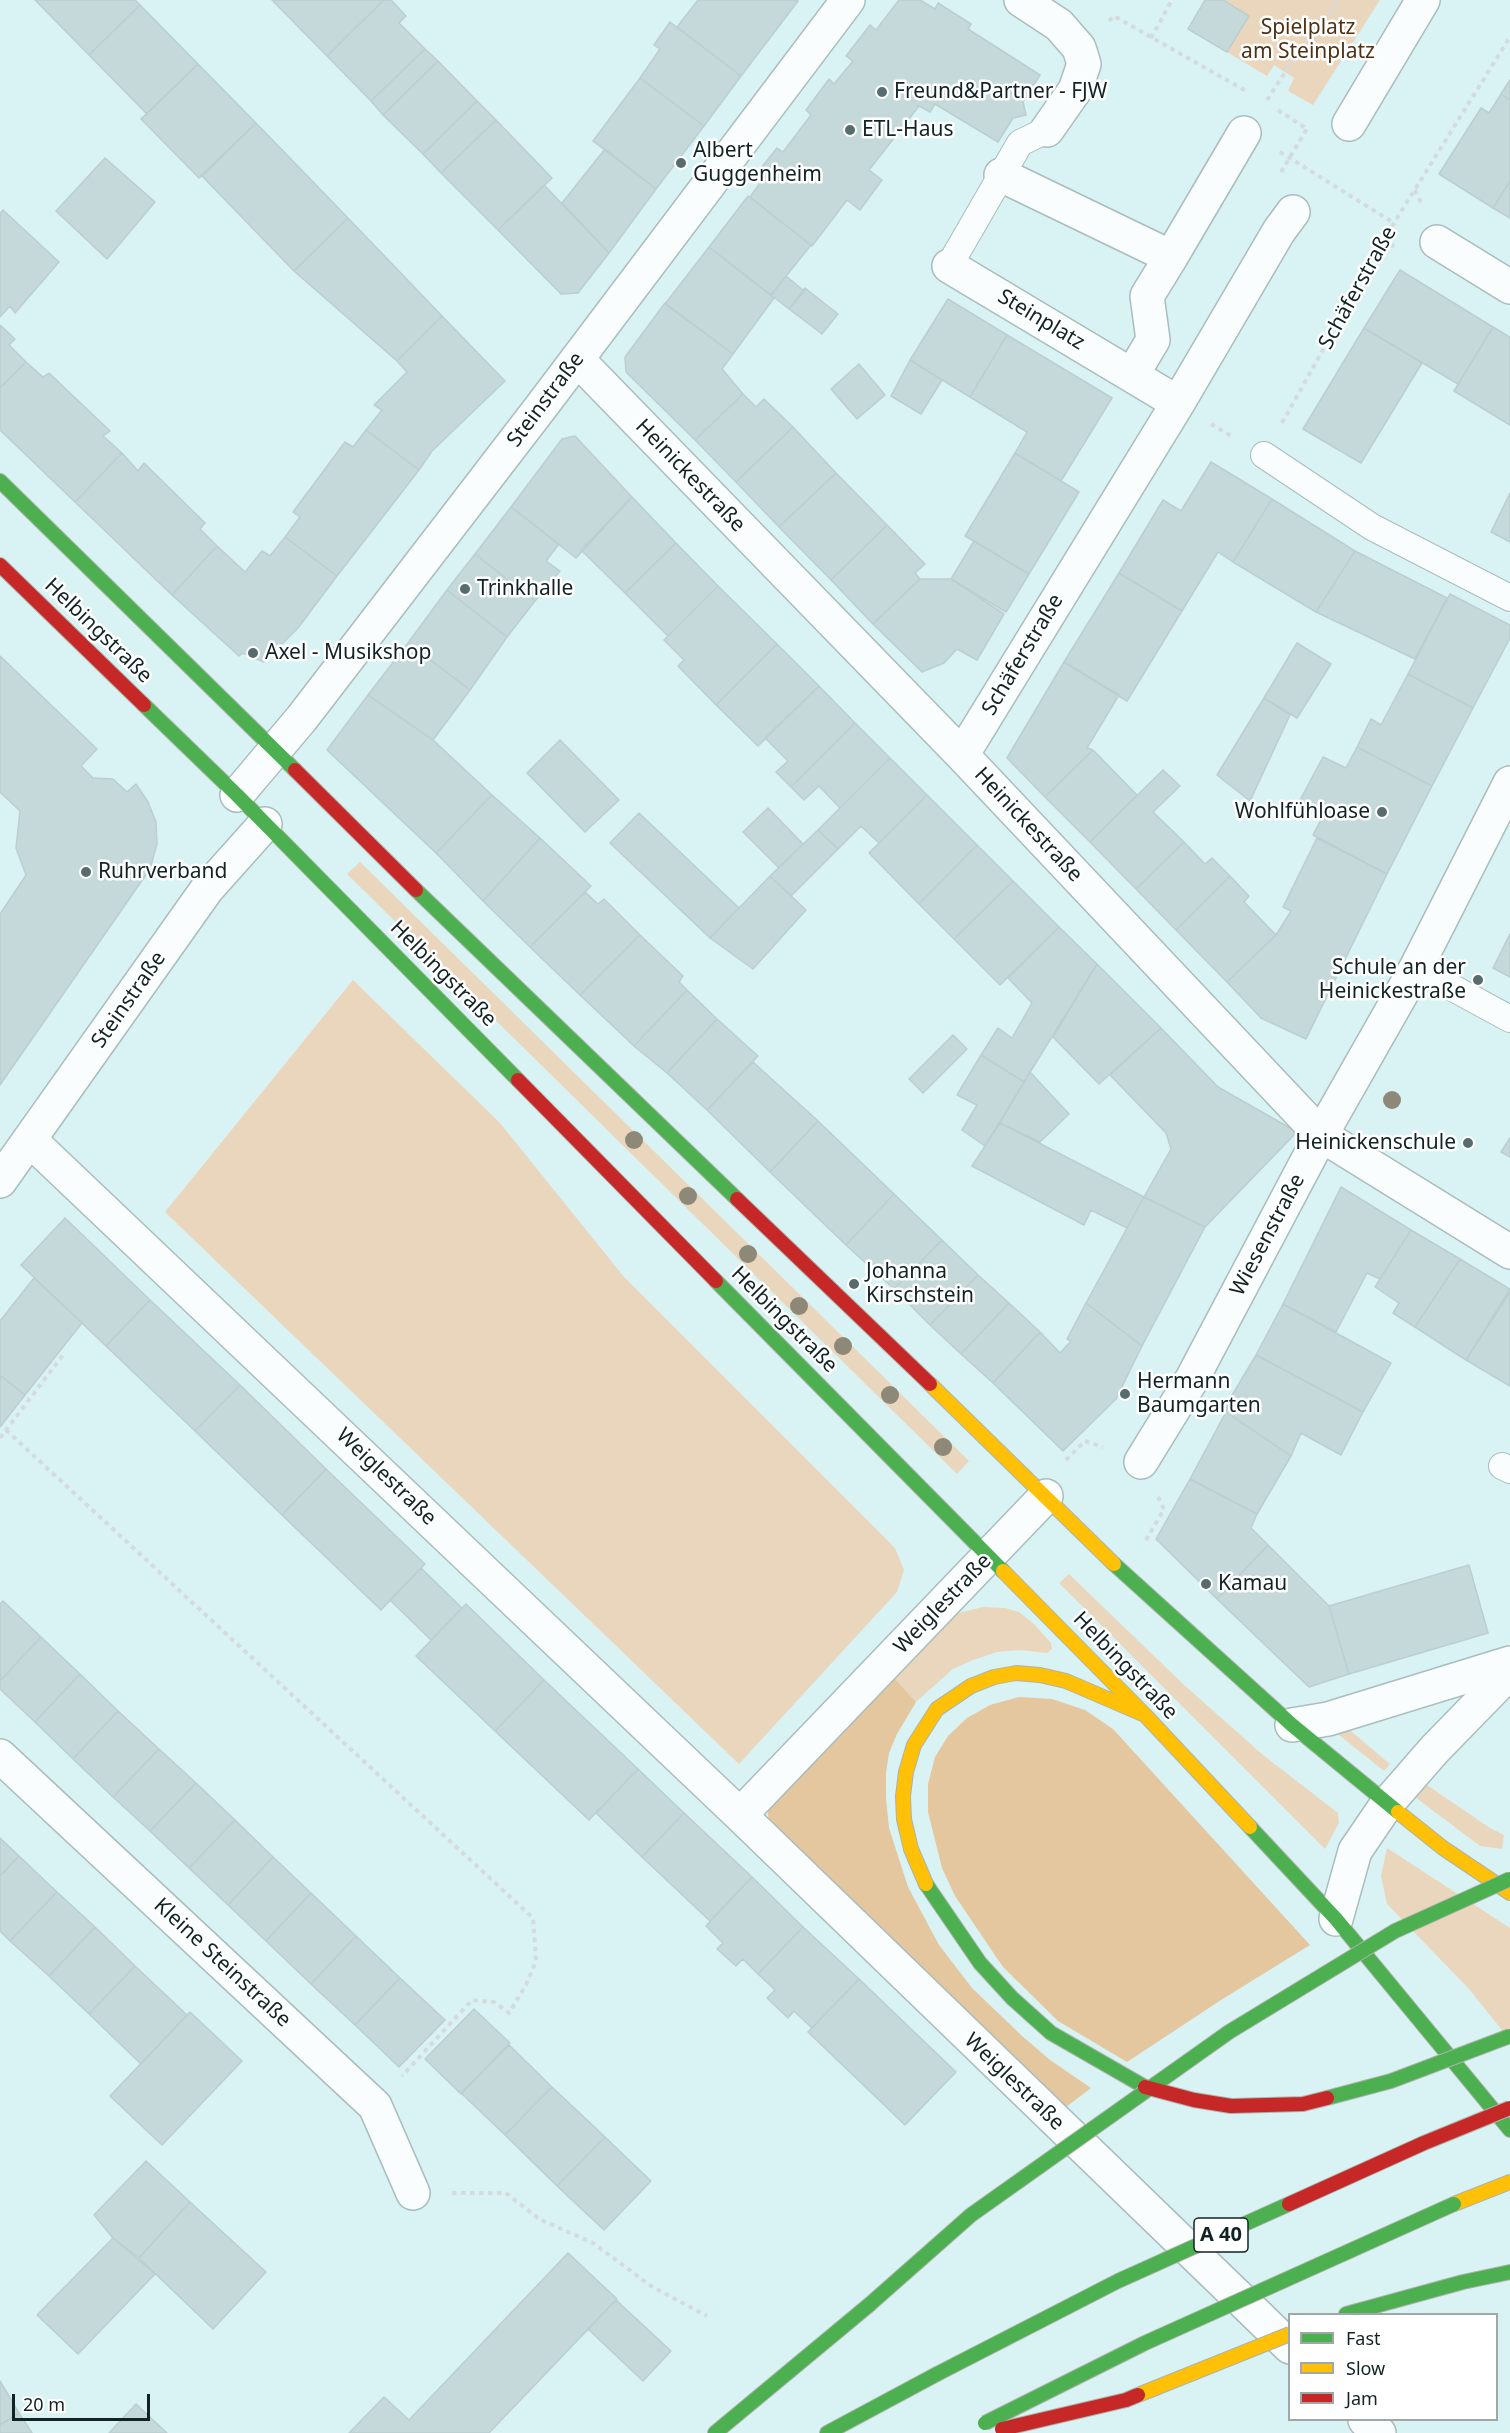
<!DOCTYPE html>
<html>
<head>
<meta charset="utf-8">
<style>
  body { margin:0 }
  #map { position:relative; width:1510px; height:2433px; overflow:hidden; background:#d9f2f4; font-family:"Noto Sans",sans-serif }
  canvas { display:block }
  .legend { position:absolute; left:1288px; top:2313px; width:210px; height:108px; box-sizing:border-box; background:#fff; border:2px solid #a0a7a7; margin:0; padding:8px 10px; list-style:none; font-size:18px; color:#122324 }
  .legend li { display:flex; align-items:center; gap:12px; height:30px }
  .legend b { width:30px; border:2px solid #a0a7a7 }
  .scale { position:absolute; left:12px; top:2394px; width:138px; height:27px; box-sizing:border-box; border:3px solid #122324; border-top:0; padding-left:8px; font-size:18px; line-height:21px; white-space:nowrap; color:#122324; -webkit-text-stroke:4px #fff; paint-order:stroke }
</style>
</head>
<body>
<div id="map">
<canvas width="1510" height="2433"></canvas>
<ul class="legend">
<li><b style="height:8px;background:#4caf50"></b>Fast</li>
<li><b style="height:8px;background:#ffc107"></b>Slow</li>
<li><b style="height:8px;background:#c62828"></b>Jam</li>
</ul>
<div class="scale">20 m</div>
</div>
<script>
const ctx = document.querySelector('canvas').getContext('2d');
ctx.lineJoin = 'round';
function fillPath(path, color) { ctx.fillStyle = color; ctx.fill(path, 'evenodd'); }
const poly = rows => new Path2D(rows.map(r => 'M' + r).join(''));
function trace(path, color, width, dash) { ctx.strokeStyle = color; ctx.lineWidth = width; ctx.lineCap = dash ? 'butt' : 'round'; ctx.setLineDash(dash || []); ctx.stroke(path); }
function write(font, color, halo, rows, align = 'center') {
  ctx.font = font + ' "Noto Sans",sans-serif'; ctx.lineWidth = 5; ctx.setLineDash([]); ctx.textBaseline = 'middle'; ctx.strokeStyle = halo; ctx.fillStyle = color; for (const [text, x, y, turn = 0] of rows) {
    ctx.save(); ctx.translate(x, y); ctx.rotate((+turn || 0) * Math.PI / 180); ctx.textAlign = isNaN(turn) ? turn : align; if (halo) ctx.strokeText(text, 0, 0); ctx.fillText(text, 0, 0); ctx.restore();
  }
}
fillPath(poly([
  [1223,0,1380,0,1313,105,1288,91,1294,78,1274,65,1267,76,1227,52,1249,16],
  [360,862,969,1461,957,1474,347,874],
  [353,980,500,1123,624,1277,895,1548,904,1570,897,1592,739,1764,165,1212],
  [1069,1574,1183,1684,1263,1755,1338,1813,1339,1823,1325,1849,1059,1583],
  [983,1607,1005,1608,1019,1612,1034,1624,1051,1643,1052,1649,1047,1653,1020,1650,997,1652,973,1660,953,1669,916,1702,888,1671,954,1614],
  [1346,1727,1390,1764,1384,1771,1334,1731],
  [1427,1785,1490,1828,1504,1835,1502,1849,1480,1846,1415,1797],
  [1387,1848,1510,1928,1510,2040,1469,1989,1387,1904,1381,1876]
]), '#ead6bc');
fillPath(poly([
  [888,1671,916,1702,897,1734,889,1753,886,1773,886,1799,889,1828,908,1887,939,1945,972,1988,1021,2035,1050,2060,1091,2088,1061,2111,769,1824,767,1802],
  [1019,1697,1052,1699,1085,1710,1113,1729,1310,1945,1221,2000,1127,2062,1058,2021,1003,1967,955,1896,942,1868,928,1812,928,1784,935,1757,948,1736,967,1718,990,1705]
]), '#e4c69f');
const building = poly([
  [35,0,135,0,140,5,89,55,35,0],
  [272,0,384,0,327,56,272,0],
  [384,0,391,0,406,16,399,23,425,49,371,101,327,56,384,0],
  [698,0,796,0,798,1,741,76,677,27,698,0],
  [899,0,920,0,935,9,938,3,971,24,968,29,1040,75,1023,102,1026,115,1013,118,998,142,935,104,930,112,919,106,869,170,882,180,860,210,847,200,812,246,750,197,760,183,753,178,777,148,783,152,811,115,806,110,829,79,834,84,853,61,846,56,870,25,876,30,899,0],
  [1205,0,1223,0,1249,16,1227,52,1188,29,1205,0],
  [140,5,198,64,147,114,89,55,140,5],
  [670,22,741,76,704,126,640,78,660,49,654,45,670,22],
  [425,49,438,61,383,115,371,101,425,49],
  [438,61,477,101,423,154,383,115,438,61],
  [198,64,256,123,199,178,141,119,198,64],
  [640,78,704,126,656,189,593,141,640,78],
  [1510,80,1510,100,1501,94,1510,80],
  [1501,94,1510,100,1510,181,1493,208,1439,174,1481,108,1489,113,1501,94],
  [477,101,496,120,441,173,423,154,477,101],
  [496,120,552,178,498,230,441,173,496,120],
  [256,123,348,218,294,271,202,176,256,123],
  [605,149,656,189,609,253,562,203,605,149],
  [105,158,155,202,107,259,56,211,105,158],
  [1510,181,1510,218,1493,208,1510,181],
  [544,185,609,253,578,293,561,294,498,230,544,185],
  [748,196,811,245,771,295,709,247,748,196],
  [3,210,59,262,15,313,10,306,0,317,0,214,3,210],
  [348,218,442,316,397,361,294,271,348,218],
  [709,247,774,298,733,354,665,304,709,247],
  [1400,270,1493,327,1458,384,1364,328,1400,270],
  [786,276,804,291,789,309,771,295,786,276],
  [805,288,838,314,822,334,789,309,805,288],
  [948,299,1007,335,970,397,910,360,948,299],
  [665,303,733,354,722,369,743,394,695,440,626,372,625,357,665,303],
  [442,316,505,381,432,451,419,470,366,430,382,410,374,405,407,372,397,361,442,316],
  [0,325,15,339,9,345,26,362,0,388,0,325],
  [1493,327,1510,337,1510,425,1454,391,1493,327],
  [1364,328,1422,363,1361,463,1303,429,1364,328],
  [1007,335,1112,398,1061,481,1015,453,1027,432,970,397,1007,335],
  [910,360,942,380,921,414,891,396,910,360],
  [26,362,43,377,49,373,110,431,103,436,122,453,75,502,0,430,0,388,26,362],
  [859,364,885,395,857,419,831,389,859,364],
  [743,394,756,407,764,399,793,427,736,482,695,440,743,394],
  [793,427,836,473,779,527,736,482,793,427],
  [366,430,419,470,337,576,285,537,300,517,293,512,345,442,353,447,366,430],
  [575,436,632,497,576,558,511,507,562,439,575,436],
  [122,453,138,471,144,463,205,523,200,529,217,546,172,595,75,502,122,453],
  [1015,453,1079,492,1029,574,965,536,1015,453],
  [1211,462,1272,499,1233,562,1218,552,1182,611,1119,573,1163,500,1181,511,1211,462],
  [836,473,887,525,831,580,779,527,836,473],
  [1510,493,1510,542,1491,532,1510,493],
  [632,497,676,543,625,593,581,550,632,497],
  [1272,499,1355,551,1316,612,1233,562,1272,499],
  [511,507,559,544,546,561,560,571,535,601,475,554,511,507],
  [887,525,925,564,915,573,920,579,873,624,831,580,887,525],
  [285,537,337,576,298,628,264,662,243,653,239,656,172,595,217,546,245,572,262,551,270,556,285,537],
  [974,541,1029,574,1006,612,951,579,974,541],
  [676,543,718,586,668,636,625,593,676,543],
  [1355,551,1447,598,1415,659,1316,612,1355,551],
  [475,554,535,601,507,637,447,590,475,554],
  [1119,573,1182,611,1127,701,1064,662,1119,573],
  [920,579,951,579,1004,614,977,660,957,649,944,663,922,672,873,624,920,579],
  [718,586,777,644,716,705,678,666,684,660,664,640,718,586],
  [447,590,507,637,470,690,408,643,447,590],
  [1450,594,1510,625,1510,638,1473,708,1408,674,1450,594],
  [408,643,470,690,433,740,368,695,408,643],
  [1297,643,1331,664,1297,718,1264,698,1297,643],
  [777,644,819,686,758,746,716,705,777,644],
  [0,656,97,749,81,766,93,778,113,779,127,792,136,784,148,802,156,822,157,844,150,869,0,1085,0,914,26,875,16,848,20,811,0,792,0,656],
  [1064,662,1119,695,1087,748,1093,750,1045,797,1007,758,1064,662],
  [1408,674,1473,708,1432,786,1357,747,1371,719,1381,725,1408,674],
  [819,686,855,723,791,787,776,772,788,761,765,738,819,686],
  [368,695,433,740,492,795,436,853,327,750,368,695],
  [1264,698,1290,715,1250,801,1217,775,1264,698],
  [855,723,890,758,840,808,819,786,804,800,791,787,855,723],
  [560,740,619,800,585,832,527,773,560,740],
  [1357,747,1432,786,1387,874,1313,835,1325,812,1300,800,1323,757,1346,768,1357,747],
  [1093,750,1137,795,1090,842,1045,797,1093,750],
  [890,758,927,795,879,843,861,826,838,849,818,830,890,758],
  [1163,770,1180,786,1153,812,1184,842,1136,889,1090,842,1163,770],
  [492,795,540,838,483,901,436,853,492,795],
  [927,795,977,845,919,904,869,853,927,795],
  [768,808,803,844,779,868,743,832,768,808],
  [639,813,739,908,710,938,610,843,639,813],
  [818,830,838,849,791,896,770,876,818,830],
  [540,838,591,886,530,947,483,901,540,838],
  [1317,838,1387,874,1306,1039,1261,1018,1227,982,1276,935,1291,911,1283,907,1317,838],
  [1184,842,1205,864,1212,858,1230,876,1176,930,1136,889,1184,842],
  [977,845,1013,881,954,939,919,904,977,845],
  [770,876,806,910,753,969,710,938,770,876],
  [1230,876,1249,896,1244,902,1276,935,1227,982,1176,930,1230,876],
  [1013,881,1059,927,1000,985,954,939,1013,881],
  [585,892,598,904,604,899,640,935,580,995,530,947,585,892],
  [1059,927,1097,964,1024,1082,981,1055,998,1028,1012,1038,1032,1003,1008,978,1059,927],
  [1510,934,1510,977,1493,968,1510,934],
  [640,935,683,976,679,982,687,990,634,1046,580,995,640,935],
  [1097,964,1161,1028,1099,1084,1053,1037,1097,964],
  [687,990,717,1019,667,1073,634,1046,687,990],
  [717,1019,758,1056,707,1110,667,1073,717,1019],
  [1161,1028,1218,1087,1297,1132,1205,1227,1144,1197,1171,1149,1166,1133,1110,1075,1161,1028],
  [953,1035,967,1049,923,1093,909,1079,953,1035],
  [981,1055,1024,1082,985,1146,962,1130,977,1105,957,1095,981,1055],
  [753,1062,818,1121,770,1172,707,1110,753,1062],
  [1030,1072,1069,1114,1040,1142,1000,1123,1030,1072],
  [818,1121,894,1194,846,1245,770,1172,818,1121],
  [1000,1123,1144,1197,1127,1228,1091,1210,1084,1225,972,1166,1000,1123],
  [1510,1138,1510,1157,1501,1152,1510,1138],
  [1341,1187,1411,1230,1380,1279,1367,1273,1336,1332,1283,1304,1341,1187],
  [894,1194,942,1240,894,1289,846,1245,894,1194],
  [1144,1197,1205,1227,1142,1346,1086,1303,1144,1197],
  [65,1218,150,1300,106,1346,21,1265,65,1218],
  [1411,1230,1460,1259,1415,1327,1393,1313,1399,1303,1375,1287,1411,1230],
  [942,1240,978,1275,930,1325,894,1289,942,1240],
  [1460,1259,1510,1289,1466,1360,1415,1327,1460,1259],
  [978,1275,1009,1303,961,1354,930,1325,978,1275],
  [34,1278,82,1323,25,1395,0,1375,0,1321,34,1278],
  [1510,1292,1510,1386,1466,1360,1510,1292],
  [150,1300,240,1385,195,1431,106,1346,150,1300],
  [1009,1303,1040,1332,993,1383,961,1354,1009,1303],
  [1086,1303,1142,1346,1116,1399,1063,1451,993,1383,1040,1332,1060,1353,1071,1341,1067,1339,1086,1303],
  [1283,1304,1391,1363,1363,1412,1256,1355,1283,1304],
  [1256,1355,1363,1412,1341,1455,1301,1433,1291,1456,1226,1412,1228,1402,1256,1355],
  [0,1375,25,1395,0,1427,0,1375],
  [240,1385,326,1469,282,1515,195,1431,240,1385],
  [1226,1412,1291,1456,1257,1514,1190,1479,1226,1412],
  [326,1469,425,1564,381,1610,282,1515,326,1469],
  [1190,1479,1257,1514,1251,1528,1268,1545,1217,1599,1156,1539,1190,1479],
  [1268,1545,1329,1606,1349,1674,1309,1687,1217,1599,1268,1545],
  [1469,1565,1488,1633,1349,1674,1329,1606,1469,1565],
  [421,1568,462,1608,431,1640,390,1600,421,1568],
  [3,1601,41,1637,0,1681,0,1604,3,1601],
  [466,1604,544,1680,495,1731,416,1656,466,1604],
  [41,1637,80,1674,35,1722,0,1689,0,1681,41,1637],
  [80,1674,118,1711,73,1759,35,1722,80,1674],
  [544,1680,638,1769,589,1820,495,1731,544,1680],
  [118,1711,159,1749,113,1797,73,1759,118,1711],
  [159,1749,196,1783,150,1831,113,1797,159,1749],
  [638,1769,684,1813,642,1857,596,1813,638,1769],
  [196,1783,235,1820,189,1868,150,1831,196,1783],
  [684,1813,752,1877,710,1921,642,1857,684,1813],
  [235,1820,273,1857,228,1905,189,1868,235,1820],
  [0,1838,19,1856,0,1876,0,1838],
  [19,1856,57,1892,10,1941,0,1931,0,1876,19,1856],
  [273,1857,311,1893,266,1941,228,1905,273,1857],
  [752,1877,803,1927,758,1974,743,1959,736,1966,717,1949,723,1943,706,1926,752,1877],
  [57,1892,95,1927,49,1976,10,1941,57,1892],
  [311,1893,356,1936,311,1984,266,1941,311,1893],
  [95,1927,135,1966,89,2014,49,1976,95,1927],
  [803,1927,859,1979,812,2028,794,2011,788,2018,767,1998,775,1990,758,1974,803,1927],
  [356,1936,400,1978,355,2025,311,1984,356,1936],
  [135,1966,187,2015,141,2064,89,2014,135,1966],
  [400,1978,445,2020,399,2067,355,2025,400,1978],
  [859,1979,956,2072,905,2125,808,2032,859,1979],
  [474,2009,510,2043,461,2094,425,2059,474,2009],
  [190,2012,242,2061,162,2145,110,2096,190,2012],
  [509,2045,552,2087,505,2135,461,2093,509,2045],
  [552,2087,605,2137,557,2186,505,2135,552,2087],
  [605,2137,651,2181,604,2230,557,2186,605,2137],
  [146,2161,190,2202,139,2258,113,2238,94,2215,146,2161],
  [190,2202,266,2272,213,2329,139,2258,190,2202],
  [113,2238,155,2274,78,2354,37,2315,113,2238],
  [568,2253,617,2299,489,2433,349,2433,384,2397,409,2420,568,2253],
  [616,2300,671,2351,643,2381,588,2329,616,2300],
  [0,2381,19,2413,0,2425,0,2381],
  [136,2404,167,2433,109,2433,136,2404],
  [19,2413,32,2433,0,2433,0,2425,19,2413]
]);
fillPath(building, '#c5d8da');
trace(building, '#bbced0', 1.5);
const lane = poly([
  [949,266,1020,143,1047,130],
  [1264,455,1372,527,1510,598],
  [1416,968,1510,1019],
  [1502,1466,1510,1470]
]);
const street = poly([
  [1021,0,1059,25,1079,48,1084,64,1075,90,1047,130],
  [1349,124,1423,0],
  [1001,175,1171,257,1147,296,1153,340,1132,375],
  [1437,242,1510,287],
  [1171,257,1244,133],
  [949,266,1178,403],
  [577,359,962,755,1321,1135,1510,1252],
  [962,755,1178,403,1279,231,1293,212],
  [237,795,302,718,544,403,848,0],
  [30,1140,740,1815,1290,2347],
  [0,1181,207,889,265,824],
  [1141,1462,1192,1379,1321,1135,1416,968,1510,783],
  [1292,1725,1328,1719,1510,1663],
  [0,1756,375,2106,413,2193],
  [740,1815,1046,1496],
  [1336,1919,1355,1851,1387,1804,1435,1749,1510,1672],
  [1365,2420,1379,2433]
]);
const fast = poly([
  [0,481,295,770],
  [144,705,237,795,518,1080],
  [416,890,737,1199],
  [716,1281,1003,1571],
  [1114,1564,1292,1725,1398,1812],
  [1250,1827,1336,1919,1510,2130],
  [926,1884,980,1963,1012,1998,1051,2033,1145,2087],
  [1346,2314,1463,2282,1510,2272],
  [715,2433,869,2305],
  [827,2433,937,2374]
]);
const slow = poly([
  [930,1384,1114,1564],
  [1003,1571,1145,1715,1250,1827],
  [1398,1812,1443,1848,1510,1893],
  [926,1884,911,1849,904,1819,903,1796,906,1772,914,1745,937,1709,971,1686,994,1677,1016,1673,1040,1675,1066,1681,1145,1715],
  [1454,2204,1510,2182]
]);
const jam = poly([
  [0,565,144,705],
  [295,770,416,890],
  [518,1080,716,1281],
  [737,1199,930,1384]
]);
trace(lane, '#a9bdbe', 28);
trace(street, '#a9bdbe', 36);
trace(fast, '#aeb2ab', 16);
trace(slow, '#aeb2ab', 16);
trace(jam, '#aeb2ab', 16);
trace(poly([
  [1109,21,1114,16,1248,92],
  [1151,38,1172,0],
  [1267,100,1316,25,1330,13,1338,0],
  [1278,110,1307,129],
  [1280,152,1394,223],
  [1281,172,1308,127],
  [1415,190,1422,205],
  [1381,247,1398,245],
  [1282,423,1394,223,1510,37],
  [1211,424,1233,437],
  [6,1430,533,1918,536,1961,526,1985,509,2013,494,2002,472,2000,402,2076],
  [0,1438,63,1355],
  [1085,1441,1103,1447],
  [1066,1460,1084,1442],
  [1146,1540,1164,1509,1158,1497],
  [452,2193,506,2193,539,2219,593,2243,651,2286,707,2316]
]), '#d4dbdc', 4, [4.5, 4.5]);
trace(lane, '#f9fdfd', 26);
trace(street, '#f9fdfd', 33);
trace(fast, '#4caf50', 14);
trace(slow, '#ffc107', 14);
trace(jam, '#c62828', 14);
const fastBridge = poly([
  [1327,2098,1391,2081,1510,2036],
  [869,2305,971,2215,1229,2032,1395,1931,1510,1879],
  [937,2374,1118,2281,1289,2204],
  [985,2423,1145,2343,1454,2204]
]);
const slowBridge = poly([
  [1138,2395,1290,2334]
]);
const jamBridge = poly([
  [1145,2087,1194,2100,1231,2106,1303,2104,1327,2098],
  [1289,2204,1424,2143,1510,2108],
  [1002,2429,1126,2400,1138,2395]
]);
trace(fastBridge, '#aeb2ab', 16, []);
trace(slowBridge, '#aeb2ab', 16, []);
trace(jamBridge, '#aeb2ab', 16, []);
trace(fastBridge, '#4caf50', 14);
trace(slowBridge, '#ffc107', 14);
trace(jamBridge, '#c62828', 14);
ctx.fillStyle = '#8e8878';
for (const [x, y] of [
  [1392,1100],
  [634,1140],
  [688,1196],
  [748,1254],
  [799,1306],
  [843,1346],
  [890,1395],
  [943,1447]
]) { ctx.beginPath(); ctx.arc(x, y, 9, 0, 2 * Math.PI); ctx.fill(); }
for (const [x, y, r, color] of [
  [882,92,6,"#586b6d"],
  [850,130,6,"#586b6d"],
  [681,163,6,"#586b6d"],
  [465,589,6,"#586b6d"],
  [253,653,6,"#586b6d"],
  [1382,812,6,"#586b6d"],
  [86,872,6,"#586b6d"],
  [1478,980,6,"#586b6d"],
  [1468,1143,6,"#586b6d"],
  [854,1284,6,"#586b6d"],
  [1125,1394,6,"#586b6d"],
  [1206,1584,6,"#586b6d"]
]) { const dot = new Path2D(); dot.arc(x, y, r, 0, 2 * Math.PI); ctx.fillStyle = color; ctx.fill(dot); trace(dot, '#fff', 2); }
for (const [x, y, w] of [
  [1221,2235,54]
]) { const box = new Path2D(); box.roundRect(x - w / 2, y - 17, w, 34, 4.5); ctx.fillStyle = '#fff'; ctx.fill(box); trace(box, '#122324', 1.5); }
write('bold 20px', '#122324', null, [
  ["A 40",1221,2235]
]);
write('21px', '#503113', '#fff', [
  ["Spielplatz",1308,28],
  ["am Steinplatz",1308,52]
]);
write('21px', '#122324', '#fff', [
  ["Freund&Partner - FJW",894,92],
  ["ETL-Haus",862,130],
  ["Albert",693,151],
  ["Guggenheim",693,175],
  ["Trinkhalle",477,589],
  ["Axel - Musikshop",265,653],
  ["Wohlfühloase",1370,812,"right"],
  ["Ruhrverband",98,872],
  ["Schule an der",1466,968,"right"],
  ["Heinickestraße",1466,992,"right"],
  ["Heinickenschule",1456,1143,"right"],
  ["Johanna",866,1272],
  ["Kirschstein",866,1296],
  ["Hermann",1137,1382],
  ["Baumgarten",1137,1406],
  ["Kamau",1218,1584]
], 'left');
write('21px', '#122324', '#fff', [
  ["Schäferstraße",1358,288,-61],
  ["Steinplatz",1041,320,31],
  ["Steinstraße",546,400,-53],
  ["Heinickestraße",690,476,46],
  ["Helbingstraße",98,631,44],
  ["Schäferstraße",1023,655,-59],
  ["Heinickestraße",1028,825,47],
  ["Helbingstraße",443,974,45],
  ["Steinstraße",129,1000,-55],
  ["Wiesenstraße",1268,1235,-62],
  ["Helbingstraße",784,1320,45],
  ["Weiglestraße",386,1477,44],
  ["Weiglestraße",943,1604,-46],
  ["Helbingstraße",1125,1666,46],
  ["Kleine Steinstraße",222,1963,43],
  ["Weiglestraße",1014,2082,44]
]);
</script>
</body>
</html>
